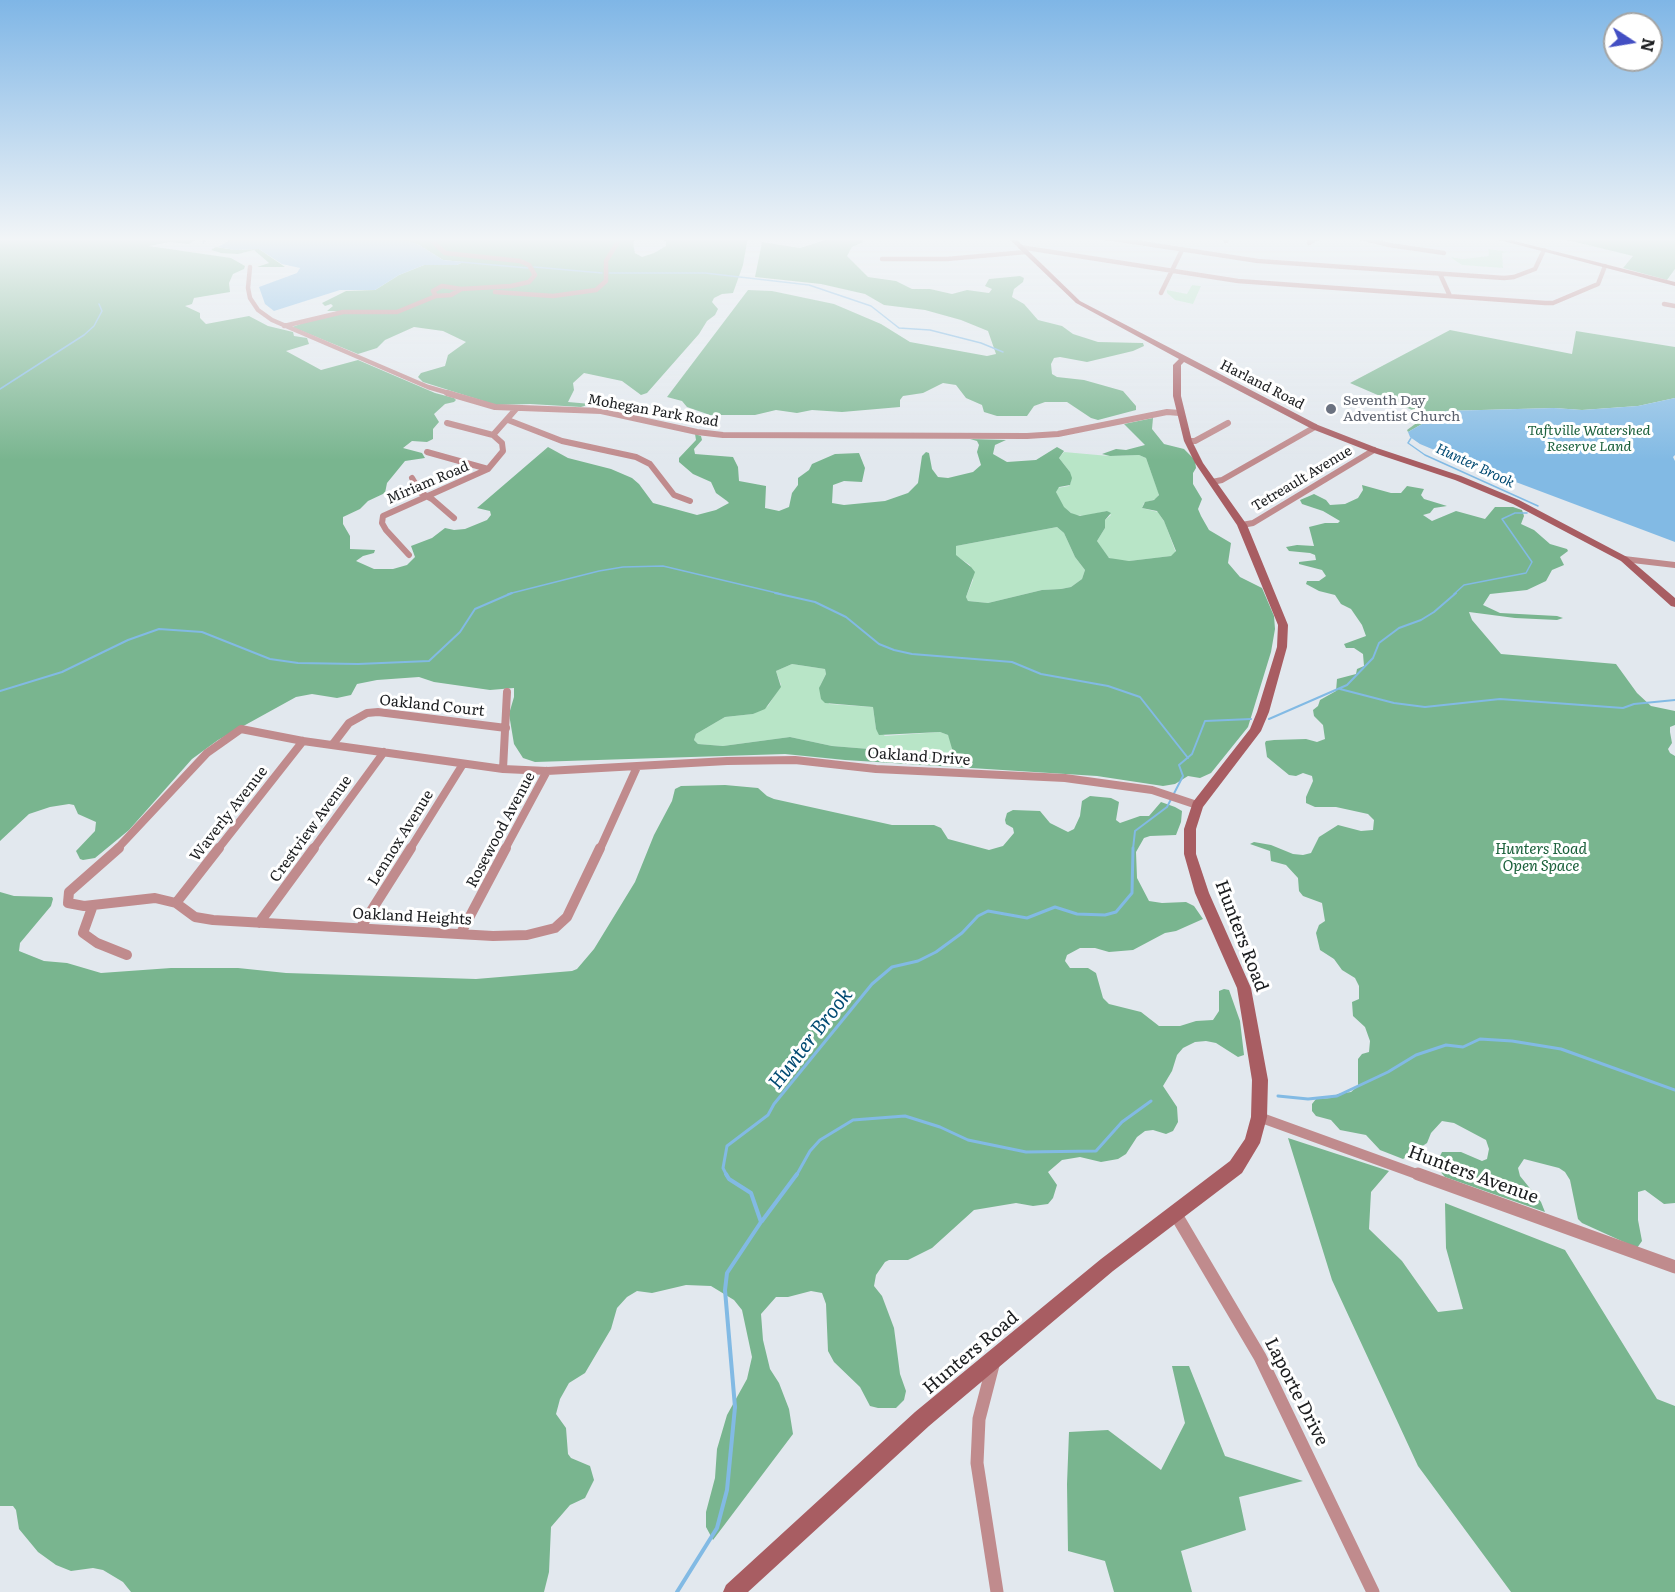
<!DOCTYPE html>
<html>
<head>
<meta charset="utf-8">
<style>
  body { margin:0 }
  #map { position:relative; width:1675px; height:1592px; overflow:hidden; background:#e2e8ee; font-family:Literata,serif }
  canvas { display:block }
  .north { position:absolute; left:1603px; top:12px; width:60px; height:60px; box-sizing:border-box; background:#fff; border:2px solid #a4a5a5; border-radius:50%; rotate:102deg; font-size:16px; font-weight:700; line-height:24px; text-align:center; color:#1b1d1f }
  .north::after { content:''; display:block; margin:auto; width:21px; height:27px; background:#434fc3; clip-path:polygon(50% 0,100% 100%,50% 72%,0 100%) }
</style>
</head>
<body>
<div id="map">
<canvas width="1675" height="1592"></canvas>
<div class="north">N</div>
</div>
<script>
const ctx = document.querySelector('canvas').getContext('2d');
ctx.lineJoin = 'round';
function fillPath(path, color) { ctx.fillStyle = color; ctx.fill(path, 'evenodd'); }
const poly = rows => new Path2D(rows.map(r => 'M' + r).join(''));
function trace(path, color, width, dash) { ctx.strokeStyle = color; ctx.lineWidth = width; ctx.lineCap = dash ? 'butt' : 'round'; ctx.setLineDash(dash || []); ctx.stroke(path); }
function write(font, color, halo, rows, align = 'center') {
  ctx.font = font + ' Literata,serif'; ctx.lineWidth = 6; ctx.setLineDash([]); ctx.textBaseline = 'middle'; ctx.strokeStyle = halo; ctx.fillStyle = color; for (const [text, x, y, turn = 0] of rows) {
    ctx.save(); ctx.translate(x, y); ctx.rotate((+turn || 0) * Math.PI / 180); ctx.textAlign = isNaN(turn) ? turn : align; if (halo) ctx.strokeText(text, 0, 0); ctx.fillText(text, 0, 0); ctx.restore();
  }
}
fillPath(poly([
  [1488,249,1510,252,1502,253,1503,268,1462,265,1450,257,1463,259,1489,256],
  [1192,285,1201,286,1193,304,1175,300,1167,293,1167,290,1187,294],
  [1064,452,1109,456,1139,455,1146,458,1159,494,1156,499,1144,503,1142,508,1158,512,1165,523,1176,553,1172,556,1129,561,1114,560,1108,557,1097,541,1105,528,1105,520,1111,515,1107,511,1084,516,1074,515,1063,507,1056,492,1057,488,1069,486,1071,482,1070,472,1059,458],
  [1057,527,1064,533,1075,557,1085,570,1082,579,1071,587,1061,589,1042,590,988,603,968,601,966,597,973,580,970,565,955,555,956,546],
  [792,664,825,669,826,674,820,686,829,704,873,707,876,729,885,736,940,732,948,735,953,747,953,754,949,759,941,760,894,751,832,746,790,737,723,746,698,744,694,740,696,734,725,717,753,714,768,706,781,685,776,671]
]), '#b8e5c7');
fillPath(poly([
  [0,237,198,237,189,244,170,242,149,246,231,258,245,266,244,269,233,274,229,283,230,292,194,298,192,304,185,306,200,313,200,318,206,324,249,316,268,326,293,332,294,336,307,338,309,344,286,351,321,370,358,360,435,393,454,398,456,400,454,402,445,404,434,414,439,422,433,429,433,439,427,442,412,441,403,448,422,453,425,458,405,461,387,483,385,493,368,501,360,509,343,517,343,524,350,536,350,549,375,550,374,553,363,556,356,561,374,569,393,569,407,565,415,557,411,546,432,538,445,528,454,530,465,529,487,520,491,515,490,511,477,508,548,447,568,458,611,469,632,478,639,484,653,503,697,515,716,510,729,503,727,501,716,493,711,482,693,474,679,462,679,458,696,440,695,434,701,436,702,440,694,449,695,454,733,457,738,467,739,481,766,486,765,508,779,511,789,507,792,493,798,485,798,478,809,470,812,464,835,454,859,453,865,468,862,482,844,481,833,485,832,503,844,505,885,501,908,493,918,483,922,456,926,452,929,453,932,469,938,477,948,478,973,472,981,465,977,452,979,445,977,441,970,439,1006,440,995,445,993,454,1007,462,1036,460,1057,447,1064,451,1059,458,1070,472,1072,478,1070,485,1059,487,1056,492,1064,507,1071,513,1080,516,1107,511,1111,513,1105,520,1105,528,1097,541,1109,558,1129,561,1171,556,1176,551,1164,521,1157,511,1142,508,1145,502,1154,500,1159,495,1146,458,1139,455,1110,456,1102,454,1116,449,1126,450,1145,445,1124,424,1153,418,1152,429,1164,444,1184,449,1195,460,1196,468,1193,473,1193,484,1202,499,1198,509,1201,516,1209,530,1231,543,1228,563,1240,577,1262,588,1274,616,1275,629,1271,652,1248,727,1211,773,1200,778,1188,776,1175,784,1163,786,1097,776,845,760,785,754,535,762,523,758,514,744,509,714,514,697,514,688,490,690,434,682,419,677,377,680,357,684,351,695,337,698,312,694,296,697,218,740,192,759,129,830,95,858,83,860,80,859,76,851,95,831,96,822,78,814,74,805,69,804,50,807,29,814,0,841],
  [1057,527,1064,533,1075,557,1085,570,1082,579,1071,587,1061,589,1042,590,988,603,968,601,966,597,975,572,971,567,956,555,956,546],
  [792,664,825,669,826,674,819,688,821,699,825,703,873,707,876,729,879,735,940,732,948,735,953,752,949,759,941,760,894,751,832,746,790,737,723,746,698,744,694,740,696,734,725,717,753,714,765,709,781,687,776,671],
  [398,237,748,237,743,265,733,293,722,294,714,298,712,302,718,309,715,315,707,321,699,334,647,393,641,395,622,381,584,373,573,383,574,390,568,402,591,404,581,407,530,404,496,405,423,382,418,377,421,373,445,366,448,355,466,342,443,331,414,327,385,340,377,348,358,354,292,327,338,311,327,311,333,306,331,304,325,306,322,303,346,291,375,290,399,275,424,265,457,265,463,262,443,260,419,245],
  [639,238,663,239,666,241,666,246,654,253,642,257,635,253,634,248,633,241],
  [836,237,858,237,862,240,863,242,852,247,847,256,868,277,896,281,912,289,930,289,952,294,967,290,989,293,992,289,985,286,989,279,1020,276,1024,278,1023,282,1014,289,1012,297,1024,304,1038,320,1062,326,1073,334,1098,342,1143,343,1144,346,1133,351,1087,362,1060,357,1054,358,1051,364,1052,374,1057,377,1084,380,1123,391,1136,406,1136,410,1098,420,1091,418,1067,402,1045,402,1034,406,1027,416,997,416,984,412,982,405,966,398,956,385,943,383,923,393,903,396,900,400,900,407,842,412,812,410,797,413,776,410,755,415,710,415,687,407,682,401,667,397,748,290,772,291,834,304,881,324,910,342,987,356,996,354,988,331,961,320,925,310,884,305,865,294,821,284,755,277,762,242,800,248],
  [1555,237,1675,237,1675,269,1667,280,1623,268,1633,256],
  [216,247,235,250,259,249,285,267,257,267,269,263,254,250,238,254,221,253,211,250],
  [1450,330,1572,354,1576,331,1675,347,1675,398,1638,406,1582,410,1554,408,1445,411,1408,432,1407,430,1426,416,1350,383],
  [1362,485,1391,493,1401,493,1407,486,1424,489,1421,495,1424,499,1447,506,1434,508,1430,513,1423,515,1432,521,1456,511,1485,519,1495,507,1513,507,1522,510,1524,516,1521,524,1534,530,1550,544,1567,549,1568,551,1560,557,1564,565,1552,570,1546,581,1527,590,1490,594,1483,605,1500,613,1557,616,1563,618,1557,620,1515,618,1469,612,1472,620,1501,654,1616,664,1637,693,1651,706,1675,711,1675,725,1670,727,1670,732,1672,743,1668,749,1670,753,1675,756,1675,1203,1664,1204,1645,1190,1638,1192,1638,1220,1642,1241,1637,1248,1582,1223,1578,1219,1570,1180,1565,1172,1559,1168,1524,1159,1518,1168,1520,1176,1541,1202,1545,1212,1445,1177,1439,1170,1439,1158,1442,1152,1461,1152,1482,1161,1487,1159,1489,1149,1486,1140,1454,1123,1442,1121,1431,1133,1427,1143,1403,1159,1380,1150,1366,1135,1340,1130,1331,1120,1316,1116,1312,1111,1312,1104,1316,1099,1331,1098,1338,1094,1351,1092,1358,1086,1358,1059,1362,1054,1369,1052,1370,1041,1365,1027,1353,1016,1352,1002,1359,999,1359,986,1355,978,1342,970,1334,959,1320,950,1316,933,1319,925,1325,921,1322,903,1303,896,1299,891,1298,878,1286,865,1271,861,1270,851,1250,844,1254,842,1271,845,1293,854,1303,855,1311,853,1319,837,1338,825,1361,831,1373,830,1374,820,1368,814,1336,807,1315,807,1306,803,1306,797,1313,781,1312,776,1303,773,1296,776,1289,775,1267,757,1265,743,1266,741,1274,740,1306,739,1317,742,1325,739,1323,725,1314,716,1313,710,1318,706,1320,700,1336,691,1337,679,1356,674,1357,669,1364,666,1363,654,1354,648,1346,648,1344,644,1366,636,1362,625,1351,609,1341,604,1335,595,1319,591,1306,584,1307,581,1319,581,1326,576,1322,570,1299,564,1299,562,1316,560,1315,555,1310,553,1289,551,1286,547,1297,545,1314,546,1309,527,1325,523,1338,523,1340,521,1323,511,1302,504,1300,500,1314,494,1326,500,1330,505,1345,504,1358,498,1363,490],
  [725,785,758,788,767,796,774,799,892,825,934,825,941,828,948,839,989,850,1003,846,1014,833,1013,828,1006,824,1005,820,1007,813,1013,810,1040,811,1050,823,1068,832,1074,829,1080,816,1082,801,1090,796,1111,798,1119,802,1116,820,1120,823,1140,816,1149,816,1161,802,1175,807,1182,811,1181,822,1176,835,1150,836,1144,838,1136,852,1137,878,1149,901,1162,903,1186,902,1194,906,1203,919,1176,931,1165,933,1133,950,1109,952,1095,948,1080,948,1067,955,1065,961,1070,968,1088,968,1096,973,1103,998,1109,1004,1141,1012,1159,1026,1180,1026,1196,1021,1213,1020,1219,1011,1219,991,1224,989,1229,990,1240,1021,1244,1055,1238,1057,1216,1043,1206,1041,1195,1042,1183,1048,1177,1055,1172,1071,1163,1086,1177,1107,1178,1122,1173,1131,1166,1134,1153,1130,1145,1131,1137,1137,1126,1154,1118,1159,1101,1162,1080,1157,1062,1160,1048,1172,1057,1185,1053,1198,1048,1204,1033,1206,1016,1203,974,1210,932,1248,908,1260,889,1260,885,1262,876,1275,874,1286,882,1296,894,1328,900,1374,906,1391,904,1400,896,1408,878,1408,870,1406,860,1387,834,1362,828,1351,826,1304,822,1293,811,1291,788,1297,776,1297,761,1314,763,1340,770,1369,779,1383,789,1409,793,1434,713,1540,706,1527,706,1512,715,1478,717,1449,727,1415,747,1379,752,1357,742,1310,734,1300,711,1286,686,1285,652,1293,637,1291,627,1297,617,1308,611,1329,585,1373,569,1383,560,1399,556,1414,566,1428,568,1454,571,1458,590,1466,594,1480,585,1498,570,1505,551,1527,549,1572,544,1592,131,1592,123,1582,103,1570,93,1568,71,1571,56,1565,38,1552,19,1529,16,1510,13,1506,0,1506,0,892,14,896,52,897,53,899,51,906,20,943,19,951,44,961,67,963,101,973,171,968,238,968,286,973,476,979,572,971,577,969,594,949,635,882,654,835,672,801,675,789,681,786],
  [1288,1138,1389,1171,1371,1192,1369,1229,1402,1261,1438,1312,1463,1309,1446,1248,1445,1203,1565,1250,1657,1399,1675,1406,1675,1592,1511,1592,1418,1466,1332,1280],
  [1172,1366,1189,1366,1225,1456,1303,1481,1239,1497,1246,1530,1181,1551,1192,1592,1114,1592,1105,1561,1068,1551,1067,1484,1069,1432,1108,1430,1161,1470,1185,1423]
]), '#79b58f');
fillPath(poly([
  [236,237,398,237,419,245,443,260,463,262,457,265,424,265,399,275,375,290,340,290,274,311,265,304,259,287,297,273,300,268,282,264,259,249,235,250,218,247],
  [1675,398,1675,455,1673,457,1675,461,1675,542,1468,464,1420,444,1410,437,1408,432,1445,411,1554,408,1582,410,1638,406]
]), '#82bae4');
trace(poly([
  [203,243,207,237],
  [460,262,528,268],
  [534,267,602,273],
  [609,273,705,273,809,285,871,306,899,328,930,330,981,343,1003,352],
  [0,389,84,335,94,326,102,311,99,304],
  [1411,438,1408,443,1425,455,1538,506],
  [508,594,599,571,623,567,663,566,781,594],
  [1454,594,1464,585,1526,573,1532,562,1502,519,1515,513,1527,513]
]), '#82bae4', 1.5);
trace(poly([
  [775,593,815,602,846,617,879,644,894,650,912,654,1012,662,1041,674,1108,686,1140,697,1188,758],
  [1340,689,1394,703,1425,707,1500,699,1623,708,1634,704,1675,700],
  [0,691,62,672,128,640,159,629,202,632,270,659,298,663,358,664,429,661,460,632,475,609,512,593],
  [1269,719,1347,685,1373,658,1379,643,1399,628,1421,620,1434,612,1456,593],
  [1133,849,1135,831,1167,807,1183,776,1179,765,1192,754,1205,721,1251,719]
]), '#82bae4', 2);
trace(poly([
  [1278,1096,1308,1099,1337,1096,1388,1072,1416,1055,1446,1045,1463,1047,1480,1039,1512,1041,1561,1049,1675,1090],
  [727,1176,723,1168,727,1146,768,1115,774,1104,872,984,892,967,918,961,936,952,962,933,978,916,988,911,1027,918,1055,907,1077,914,1105,915,1116,912,1132,893,1133,848],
  [796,1176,810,1151,820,1140,853,1120,905,1116,940,1127,968,1140,1026,1152,1096,1151,1122,1122,1151,1101]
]), '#82bae4', 3);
trace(poly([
  [762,1221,797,1174],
  [677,1592,717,1528,727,1490,735,1407,725,1290,727,1273,761,1222,751,1193,729,1179,726,1174]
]), '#82bae4', 4);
trace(poly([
  [428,237,445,253,520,261,529,265,535,275,529,282,511,286,461,289,442,286,433,291,436,296],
  [1101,237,1258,261,1504,278,1514,277,1535,269,1544,250],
  [1226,237,1226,241],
  [1358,237,1389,245,1444,253],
  [1309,243,1319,237],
  [1020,247,1238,281,1545,303,1553,303,1598,284,1605,266],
  [882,259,947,259,1026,252],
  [250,267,248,288,250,298,258,310,272,320,428,387,452,394],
  [1440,274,1450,296],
  [495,292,553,296,596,290,606,281,606,261,621,237],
  [1161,293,1182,250],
  [1664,304,1675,306],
  [284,326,343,312,397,312,436,296,451,295,461,289]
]), '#c08b8d', 4.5);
trace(poly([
  [447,393,495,407,601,411,697,432,723,435,1027,436,1058,434,1167,412,1180,413],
  [508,420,562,441,636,457,650,464,674,495,690,501],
  [447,423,493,435],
  [1188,441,1195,441,1228,423],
  [427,452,488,469],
  [412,478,421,493,432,499,454,518],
  [1212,482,1222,480,1315,427],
  [1242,525,1253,523,1374,450],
  [409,555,386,530,382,523,383,516,488,469,503,451,502,443,493,435,516,409],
  [1624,559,1675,565]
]), '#c08b8d', 6);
trace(poly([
  [333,744,349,723,367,713,378,712,506,728],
  [503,769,507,692],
  [117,849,207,753,241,729,303,741,503,769,547,771,727,761,795,760,876,769,1065,778,1152,790,1197,805],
  [218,849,303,741],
  [313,849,384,752],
  [410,849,463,764],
  [505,849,547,771],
  [600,849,637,767]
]), '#c08b8d', 8);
trace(poly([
  [119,848,69,892,68,903,84,906,155,898,176,903,195,917,213,920,493,936,527,935,555,928,567,917,600,848],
  [176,903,219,848],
  [93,905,83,933,97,943,127,955],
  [259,923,314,848],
  [361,927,411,848],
  [461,933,506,848],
  [1259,1117,1422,1176]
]), '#c08b8d', 10);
trace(poly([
  [1418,1174,1675,1267],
  [1175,1213,1260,1357,1373,1592],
  [993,1365,979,1419,977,1463,997,1592]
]), '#c08b8d', 13);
fillPath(poly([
  [1007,237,1014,237,1080,301,1318,425,1377,448,1461,476,1519,500,1627,557,1675,598,1675,607,1671,606,1621,561,1513,504,1455,480,1371,452,1312,429,1184,362,1181,365,1181,396,1192,441,1203,463,1247,525,1288,625,1287,647,1269,712,1261,731,1203,807,1196,829,1196,854,1209,893,1251,988,1268,1080,1267,1117,1260,1143,1242,1173,1113,1271,929,1426,748,1592,723,1592,726,1585,915,1412,1101,1259,1230,1161,1245,1139,1251,1117,1252,1080,1237,988,1195,893,1184,854,1184,829,1193,802,1250,729,1257,712,1277,647,1278,625,1237,525,1195,463,1184,441,1173,396,1173,365,1179,359,1076,303,1007,237],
  [1488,237,1499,237,1675,282,1675,286,1488,237]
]), '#a85d62');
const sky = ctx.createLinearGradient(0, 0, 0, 460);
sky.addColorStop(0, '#7fb6e6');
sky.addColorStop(0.52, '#f2f5f7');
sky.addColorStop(1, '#f2f5f700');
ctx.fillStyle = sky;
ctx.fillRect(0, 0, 1675, 460);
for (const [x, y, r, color] of [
  [1331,409,6,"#6b7280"]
]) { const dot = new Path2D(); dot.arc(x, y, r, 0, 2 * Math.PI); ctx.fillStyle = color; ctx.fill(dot); trace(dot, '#fff', 2); }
write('14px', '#1b1d1f', '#fff', [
  ["Harland Road",1262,385,27],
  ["Mohegan Park Road",653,411,10],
  ["Tetreault Avenue",1302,479,-31],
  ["Miriam Road",428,483,-23]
]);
write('14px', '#5b616d', '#fff', [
  ["Seventh Day",1343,401],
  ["Adventist Church",1343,417]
], 'left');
write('italic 14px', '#1c613c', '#fff', [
  ["Taftville Watershed",1589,431],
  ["Reserve Land",1589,447]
]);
write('italic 14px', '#034b73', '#fff', [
  ["Hunter Brook",1475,466,25]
]);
write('15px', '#1b1d1f', '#fff', [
  ["Oakland Court",432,706,6],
  ["Oakland Drive",919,757,4],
  ["Waverly Avenue",229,814,-52],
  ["Crestview Avenue",311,829,-54],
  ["Rosewood Avenue",501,830,-62],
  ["Lennox Avenue",401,838,-58],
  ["Oakland Heights",412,917,3]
]);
write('italic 15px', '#1c613c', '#fff', [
  ["Hunters Road",1541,850],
  ["Open Space",1541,867]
]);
write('18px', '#1b1d1f', '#fff', [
  ["Hunters Road",1241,936,69],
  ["Hunters Avenue",1473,1175,20],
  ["Hunters Road",971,1353,-40],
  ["Laporte Drive",1296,1392,63]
]);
write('italic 20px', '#034b73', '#fff', [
  ["Hunter Brook",811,1039,-52]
]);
</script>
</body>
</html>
